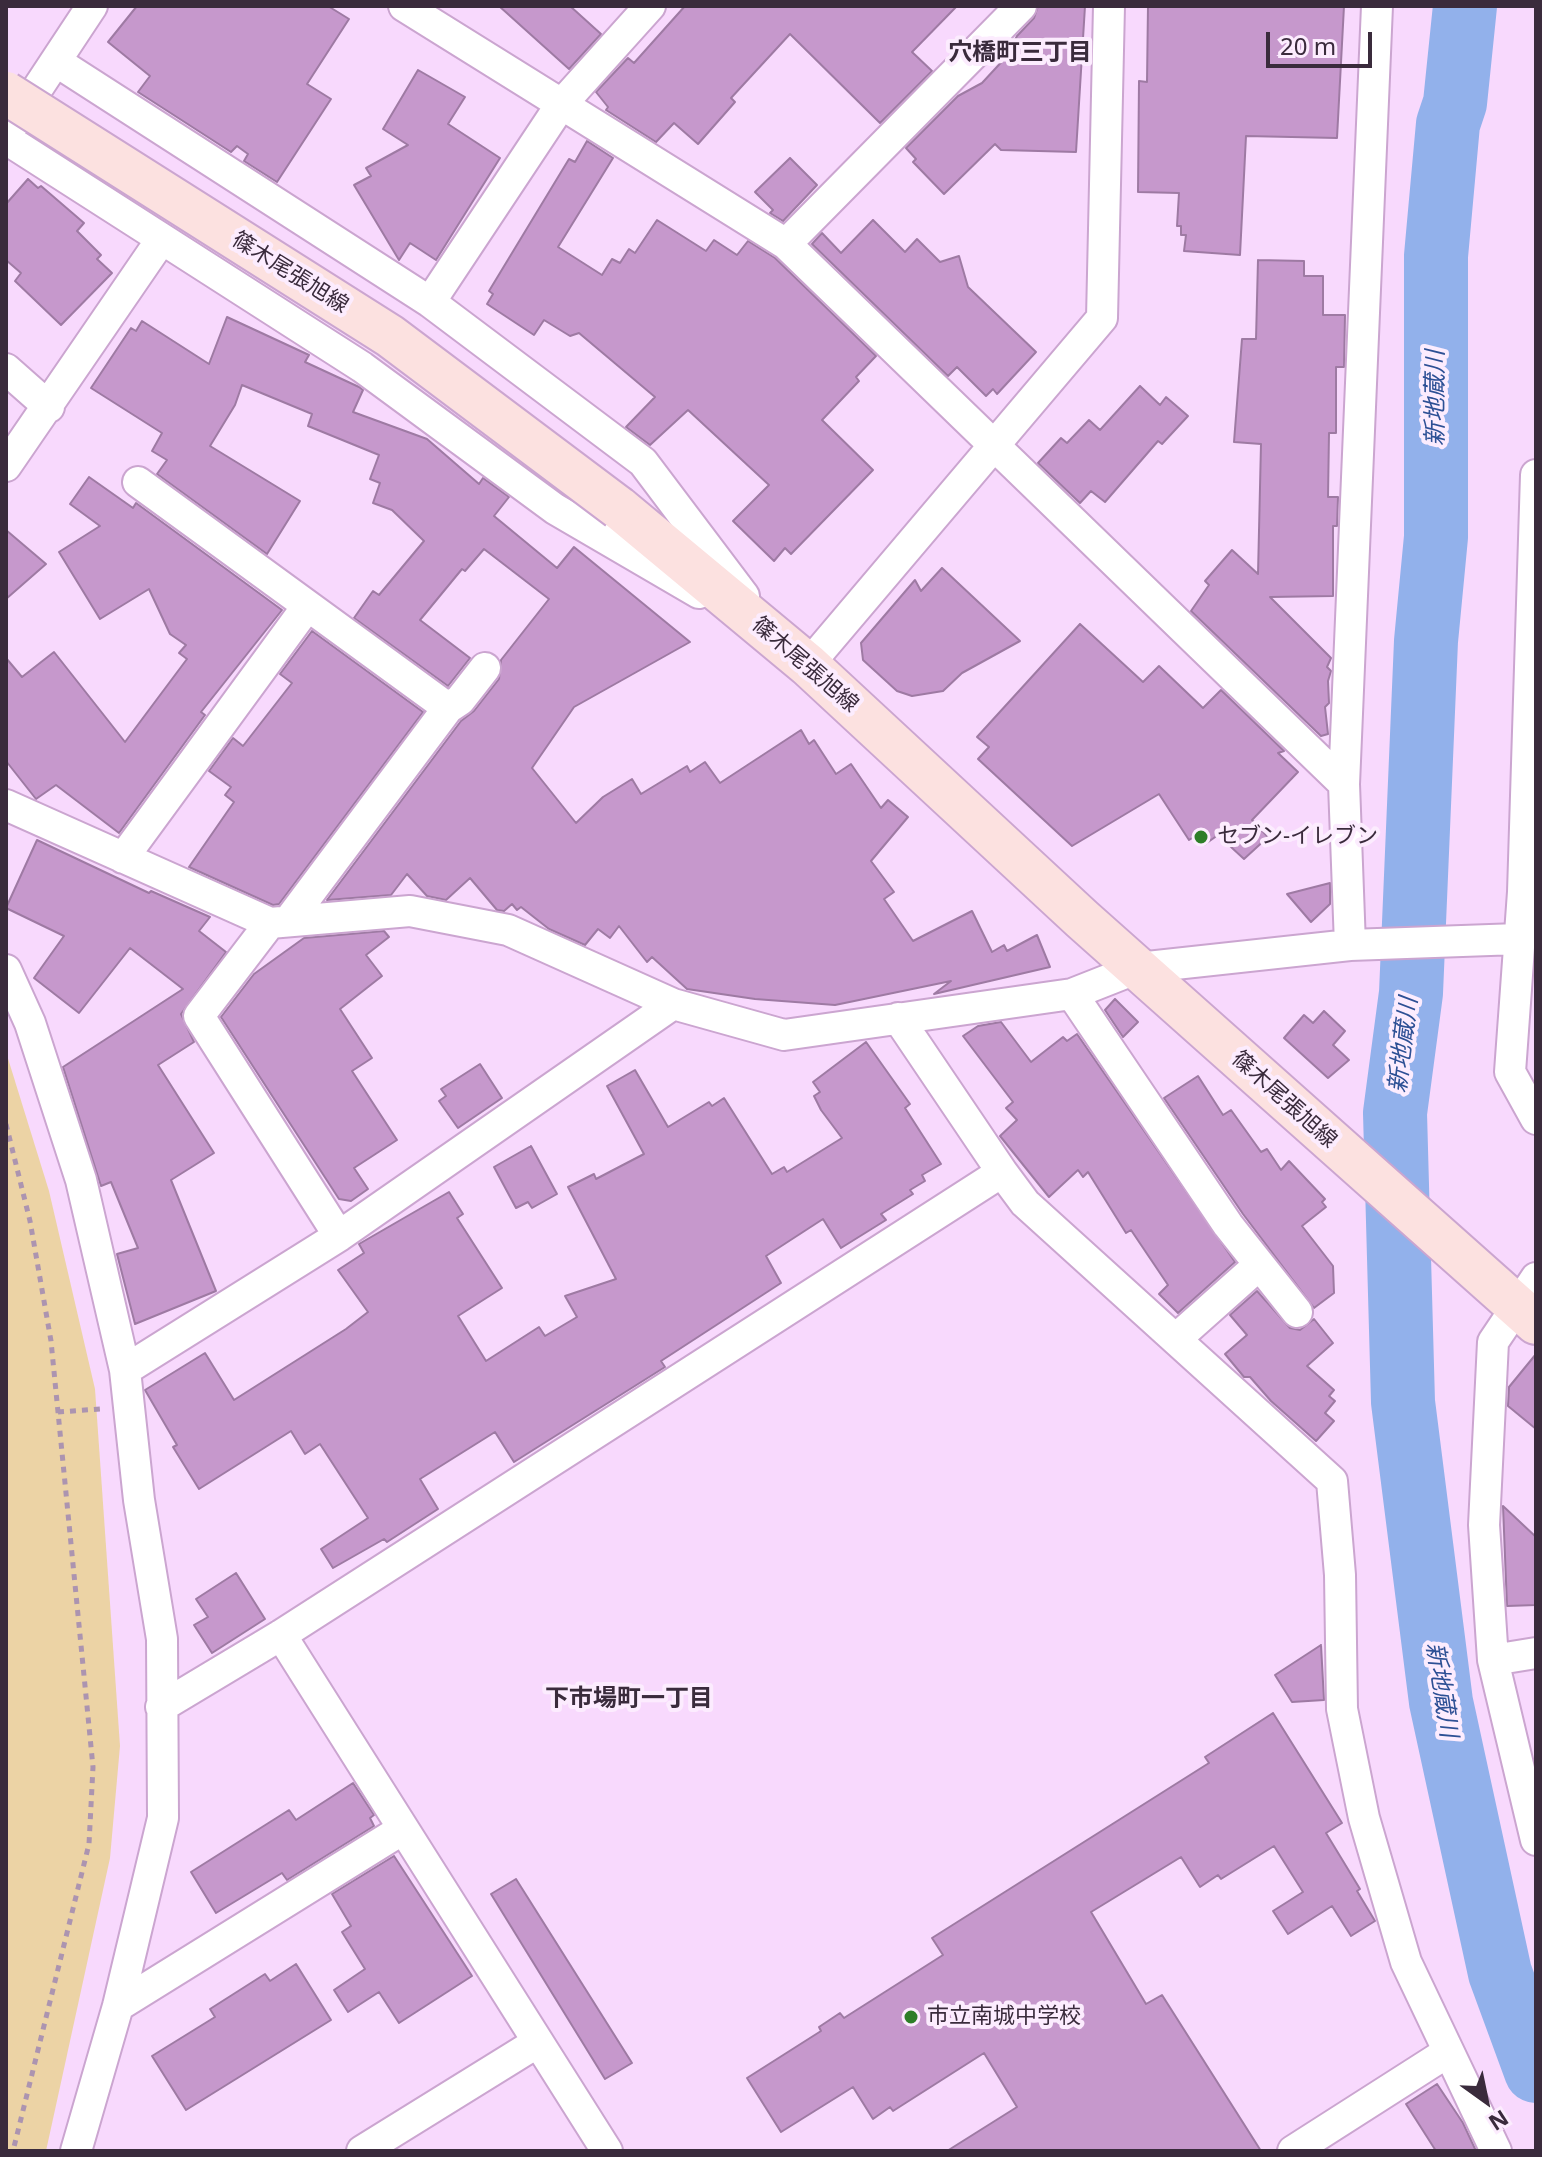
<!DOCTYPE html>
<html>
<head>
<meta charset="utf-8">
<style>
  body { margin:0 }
  #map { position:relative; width:1542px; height:2157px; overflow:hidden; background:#f8d9fd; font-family:"Noto Sans",sans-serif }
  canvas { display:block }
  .frame { position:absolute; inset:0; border:8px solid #3a2b3c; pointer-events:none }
  .north { position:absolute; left:1446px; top:2061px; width:80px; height:80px; -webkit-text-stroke:6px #fcecfe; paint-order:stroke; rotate:147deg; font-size:22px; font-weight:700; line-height:32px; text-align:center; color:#3a2b3c }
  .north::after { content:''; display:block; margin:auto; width:28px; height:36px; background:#3a2b3c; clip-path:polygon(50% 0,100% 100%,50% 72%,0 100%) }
  .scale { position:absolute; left:1266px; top:32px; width:106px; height:36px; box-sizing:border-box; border:4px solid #3a2b3c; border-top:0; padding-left:10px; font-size:24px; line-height:28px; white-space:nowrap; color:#3a2b3c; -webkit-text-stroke:6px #fcecfe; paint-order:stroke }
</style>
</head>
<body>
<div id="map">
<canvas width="1542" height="2157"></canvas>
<div class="frame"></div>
<div class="north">N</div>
<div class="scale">20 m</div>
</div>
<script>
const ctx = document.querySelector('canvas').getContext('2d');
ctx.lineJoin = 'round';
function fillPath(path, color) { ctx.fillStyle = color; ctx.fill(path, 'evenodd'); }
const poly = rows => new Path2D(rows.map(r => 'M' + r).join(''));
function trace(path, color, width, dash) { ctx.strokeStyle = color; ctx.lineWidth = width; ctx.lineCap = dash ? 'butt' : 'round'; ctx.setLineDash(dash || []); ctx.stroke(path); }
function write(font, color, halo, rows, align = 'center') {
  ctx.font = font + ' "Noto Sans","Noto Sans JP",sans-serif'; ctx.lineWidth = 8; ctx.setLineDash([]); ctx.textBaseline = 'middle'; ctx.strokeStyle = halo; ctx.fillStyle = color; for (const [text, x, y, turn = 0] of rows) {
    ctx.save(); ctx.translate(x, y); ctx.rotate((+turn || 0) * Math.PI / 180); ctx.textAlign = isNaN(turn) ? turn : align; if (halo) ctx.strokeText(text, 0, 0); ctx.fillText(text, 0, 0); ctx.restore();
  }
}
fillPath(poly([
  [6,1052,49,1191,95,1389,120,1746,110,1858,46,2151,6,2151]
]), '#ecd3a5');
trace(poly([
  [1465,6,1455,103,1448,124,1436,256,1436,537,1426,641,1411,993,1395,1113,1403,1402,1441,1702,1500,1973,1536,2071]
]), '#92b1eb', 64);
const building = poly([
  [137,6,328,6,349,19,307,84,331,99,277,182,244,161,248,154,237,146,231,152,138,92,150,76,108,42,137,6],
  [499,6,570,6,601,34,569,69,499,6],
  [685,6,957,6,912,52,932,71,880,123,790,34,731,98,735,102,698,144,674,123,656,142,606,110,608,107,596,92,628,58,634,63,685,6],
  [1038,6,1085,6,1076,152,1001,150,995,144,944,194,913,162,916,159,906,148,958,96,982,83,1007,56,1017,36,1034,18,1038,6],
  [1148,6,1344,6,1337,138,1246,136,1240,255,1184,251,1186,235,1181,235,1181,226,1177,226,1179,193,1138,192,1139,81,1147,82,1148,6],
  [418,70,465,97,448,124,500,158,436,260,410,243,399,260,354,185,371,176,366,168,408,145,383,129,418,70],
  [587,141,613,158,558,247,602,275,612,259,620,263,629,249,635,253,657,220,706,251,714,240,737,255,748,241,775,258,876,356,856,377,859,381,822,420,873,470,791,554,785,548,774,561,733,521,769,485,688,410,650,445,626,427,655,397,579,333,570,336,544,320,534,335,487,304,493,294,489,291,569,159,575,162,587,141],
  [790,158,817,185,783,221,770,213,773,210,755,192,790,158],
  [28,179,38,188,41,186,84,223,77,231,101,255,97,259,112,273,61,325,15,281,21,273,6,260,6,204,28,179],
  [873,220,905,252,917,239,940,262,959,256,968,287,1036,352,997,394,993,389,986,396,957,367,948,376,812,244,822,233,841,253,873,220],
  [1258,260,1304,261,1304,276,1323,276,1323,315,1345,315,1344,367,1336,367,1336,433,1329,433,1328,497,1338,497,1337,526,1333,526,1333,596,1270,597,1331,658,1327,667,1331,671,1328,681,1329,703,1325,707,1328,734,1321,736,1191,611,1209,585,1205,581,1232,550,1258,574,1261,444,1234,442,1242,339,1256,339,1258,260],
  [227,317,309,355,305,362,359,387,363,390,353,412,427,439,479,484,483,478,509,497,494,516,557,568,574,547,690,642,574,707,532,768,576,823,603,797,632,779,641,794,687,766,690,772,705,762,720,783,801,730,809,744,814,740,836,774,851,764,881,808,888,800,908,817,871,861,894,892,884,899,913,941,972,911,992,952,1004,945,1007,951,1037,935,1050,967,934,994,951,981,835,1005,755,999,687,989,652,957,647,962,619,926,610,938,598,929,585,945,549,929,521,907,517,910,512,904,504,911,497,910,470,878,446,900,427,896,407,874,391,895,327,900,461,721,474,711,499,679,501,660,549,599,484,549,465,571,462,569,420,620,470,658,448,686,354,618,373,591,379,595,424,541,392,510,373,503,380,483,370,479,379,455,308,426,312,414,242,385,235,405,210,446,300,501,267,554,157,474,167,460,152,451,162,433,91,388,131,328,136,331,142,321,209,364,227,317],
  [1140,386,1160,405,1166,397,1188,416,1162,444,1158,441,1105,502,1091,491,1080,503,1038,463,1061,438,1067,443,1089,420,1100,430,1140,386],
  [89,477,133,508,136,503,282,610,201,712,205,715,119,833,56,785,36,799,6,761,6,658,22,677,54,652,125,742,187,659,179,653,186,645,170,634,149,589,100,619,59,552,100,526,70,504,89,477],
  [6,530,46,564,6,599,6,530],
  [942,568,1020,641,962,673,943,691,912,696,897,691,863,660,861,643,915,580,921,591,942,568],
  [1080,624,1143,682,1159,666,1203,708,1221,690,1284,751,1278,753,1298,772,1252,820,1268,837,1244,859,1218,835,1204,845,1197,835,1189,840,1159,794,1072,846,978,759,989,747,977,737,1080,624],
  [312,631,423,712,279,904,273,905,189,867,234,802,225,795,231,787,209,771,233,738,243,746,292,683,280,674,312,631],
  [37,840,149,893,151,891,210,917,199,931,226,952,181,1014,194,1042,158,1065,214,1153,171,1180,216,1291,135,1324,117,1254,138,1248,111,1182,101,1186,63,1067,183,989,130,948,79,1013,34,978,64,936,6,908,37,840],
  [1330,883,1330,904,1311,922,1287,894,1330,883],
  [384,931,389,937,366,955,382,976,340,1009,372,1058,352,1071,397,1140,354,1168,368,1189,351,1201,339,1199,221,1017,254,974,304,938,384,931],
  [1115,999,1138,1022,1123,1037,1105,1010,1115,999],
  [1324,1011,1345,1031,1333,1045,1349,1060,1328,1078,1284,1038,1304,1015,1313,1023,1324,1011],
  [1001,1022,1031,1062,1063,1037,1067,1041,1077,1034,1235,1262,1178,1313,1159,1294,1168,1285,1131,1230,1126,1233,1088,1172,1083,1177,1078,1170,1049,1197,1000,1136,1017,1120,1006,1108,1013,1102,963,1036,978,1026,1001,1022],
  [866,1042,910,1104,905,1108,941,1164,922,1175,925,1181,910,1190,913,1194,881,1214,886,1220,841,1248,823,1219,766,1256,781,1283,661,1361,665,1367,514,1462,495,1432,420,1479,438,1509,387,1542,384,1539,333,1568,321,1549,368,1518,320,1444,305,1454,291,1431,199,1489,173,1447,177,1445,145,1390,205,1353,234,1400,346,1329,368,1312,338,1270,364,1253,359,1244,449,1192,463,1214,457,1218,502,1288,458,1316,486,1361,539,1327,545,1336,577,1317,565,1296,616,1279,568,1187,594,1174,596,1179,644,1154,607,1086,635,1070,668,1127,709,1102,712,1106,724,1098,772,1174,784,1167,787,1172,842,1138,821,1110,814,1096,820,1092,813,1082,866,1042],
  [480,1064,502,1098,458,1128,439,1101,446,1096,441,1089,480,1064],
  [1198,1076,1223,1115,1231,1110,1261,1152,1267,1149,1281,1170,1289,1161,1325,1199,1322,1202,1326,1207,1302,1226,1333,1266,1334,1293,1314,1308,1243,1214,1164,1098,1198,1076],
  [531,1146,557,1194,532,1208,528,1202,516,1208,494,1167,531,1146],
  [1257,1291,1290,1328,1300,1330,1314,1319,1333,1343,1307,1366,1334,1390,1329,1396,1335,1401,1325,1413,1334,1421,1316,1441,1271,1401,1250,1377,1244,1377,1225,1354,1247,1335,1230,1315,1257,1291],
  [1536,1354,1536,1429,1508,1406,1509,1387,1536,1354],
  [1503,1506,1536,1537,1536,1605,1507,1606,1503,1506],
  [236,1573,265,1619,212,1653,194,1625,208,1617,196,1599,236,1573],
  [1321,1645,1324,1700,1292,1702,1275,1675,1321,1645],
  [1273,1713,1342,1823,1326,1833,1360,1889,1357,1891,1375,1921,1351,1936,1332,1906,1288,1934,1273,1911,1303,1892,1274,1846,1221,1879,1218,1875,1200,1887,1181,1857,1091,1912,1146,2004,1162,1995,1261,2151,947,2151,1017,2107,984,2053,893,2111,890,2107,873,2119,853,2087,781,2132,747,2078,821,2031,819,2027,840,2013,844,2018,943,1955,932,1938,1209,1763,1205,1757,1273,1713],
  [353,1783,374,1815,370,1818,374,1826,287,1880,282,1873,216,1913,191,1872,289,1810,296,1820,353,1783],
  [394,1856,472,1976,399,2023,379,1992,348,2012,334,1990,365,1969,342,1932,351,1926,332,1894,394,1856],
  [516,1879,632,2063,605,2079,491,1894,516,1879],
  [296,1964,331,2020,186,2110,152,2056,215,2017,210,2009,265,1974,270,1981,296,1964],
  [1437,2084,1463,2123,1476,2151,1436,2151,1406,2104,1437,2084]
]);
fillPath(building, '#c698cc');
trace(building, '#9e7aa3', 2);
const minor = poly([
  [404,6,786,244,1344,784],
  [57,62,430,302,643,462,744,596],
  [16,121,92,6],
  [6,139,362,367,555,509,699,593],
  [786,244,1021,6],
  [430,302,560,106,650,6],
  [6,369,49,407],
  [6,466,161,240],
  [1536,475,1523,892,1510,1072,1536,1119],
  [138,482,448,708],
  [808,665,1102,318,1109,6],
  [6,805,270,923,410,911,508,930,673,1004,784,1035,1072,994,1138,968,1350,945,1518,939],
  [123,858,306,608],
  [290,919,448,708,460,700,485,668],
  [270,923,199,1016,339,1236],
  [1350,945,1344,784,1377,6],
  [6,970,30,1023,81,1180,125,1370,139,1500,162,1639,163,1818,118,2006,76,2151],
  [1072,994,1228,1225,1297,1312],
  [1002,1172,1025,1203,1332,1481,1340,1575,1342,1709,1364,1818,1406,1962,1496,2151],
  [1536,1278,1493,1342,1484,1525,1493,1660,1536,1840],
  [1177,1338,1259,1265],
  [125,1370,339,1236,673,1004],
  [281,1635,607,2151],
  [1493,1660,1536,1653],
  [161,1707,281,1635,1002,1172,898,1018],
  [118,2006,403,1829],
  [362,2151,538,2042],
  [1293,2151,1448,2052]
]);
const secondary = poly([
  [619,508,808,665,1082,919,1536,1323]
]);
trace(minor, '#cba5d0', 34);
trace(secondary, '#cba5d0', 46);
trace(poly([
  [6,1124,30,1221,51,1341,93,1767,89,1844,13,2151],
  [58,1412,100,1409]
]), '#ac94b0', 5, [6, 6]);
trace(minor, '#fff', 30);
trace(secondary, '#fce1e0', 42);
const secondaryBridge = poly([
  [6,93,390,336,619,508]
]);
trace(secondaryBridge, '#cba5d0', 46, []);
trace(secondaryBridge, '#fce1e0', 42);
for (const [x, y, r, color] of [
  [1201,837,8,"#2e7e28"],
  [911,2017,8,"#2e7e28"]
]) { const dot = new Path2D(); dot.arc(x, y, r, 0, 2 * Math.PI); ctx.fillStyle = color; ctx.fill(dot); trace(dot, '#fcecfe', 3); }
write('22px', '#3a2b3c', '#fcecfe', [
  ["篠木尾張旭線",290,273,32],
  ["篠木尾張旭線",805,665,41],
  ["篠木尾張旭線",1284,1100,42]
]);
write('22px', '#3a2b3c', '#fcecfe', [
  ["セブン-イレブン",1217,837],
  ["市立南城中学校",927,2017]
], 'left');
write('bold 24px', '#3a2b3c', '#fcecfe', [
  ["穴橋町三丁目",1020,53],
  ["下市場町一丁目",629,1699]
]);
write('italic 24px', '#2d5095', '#fcecfe', [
  ["新地蔵川",1436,398,-90],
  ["新地蔵川",1404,1045,-83],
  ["新地蔵川",1441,1690,81]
]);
</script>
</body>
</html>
